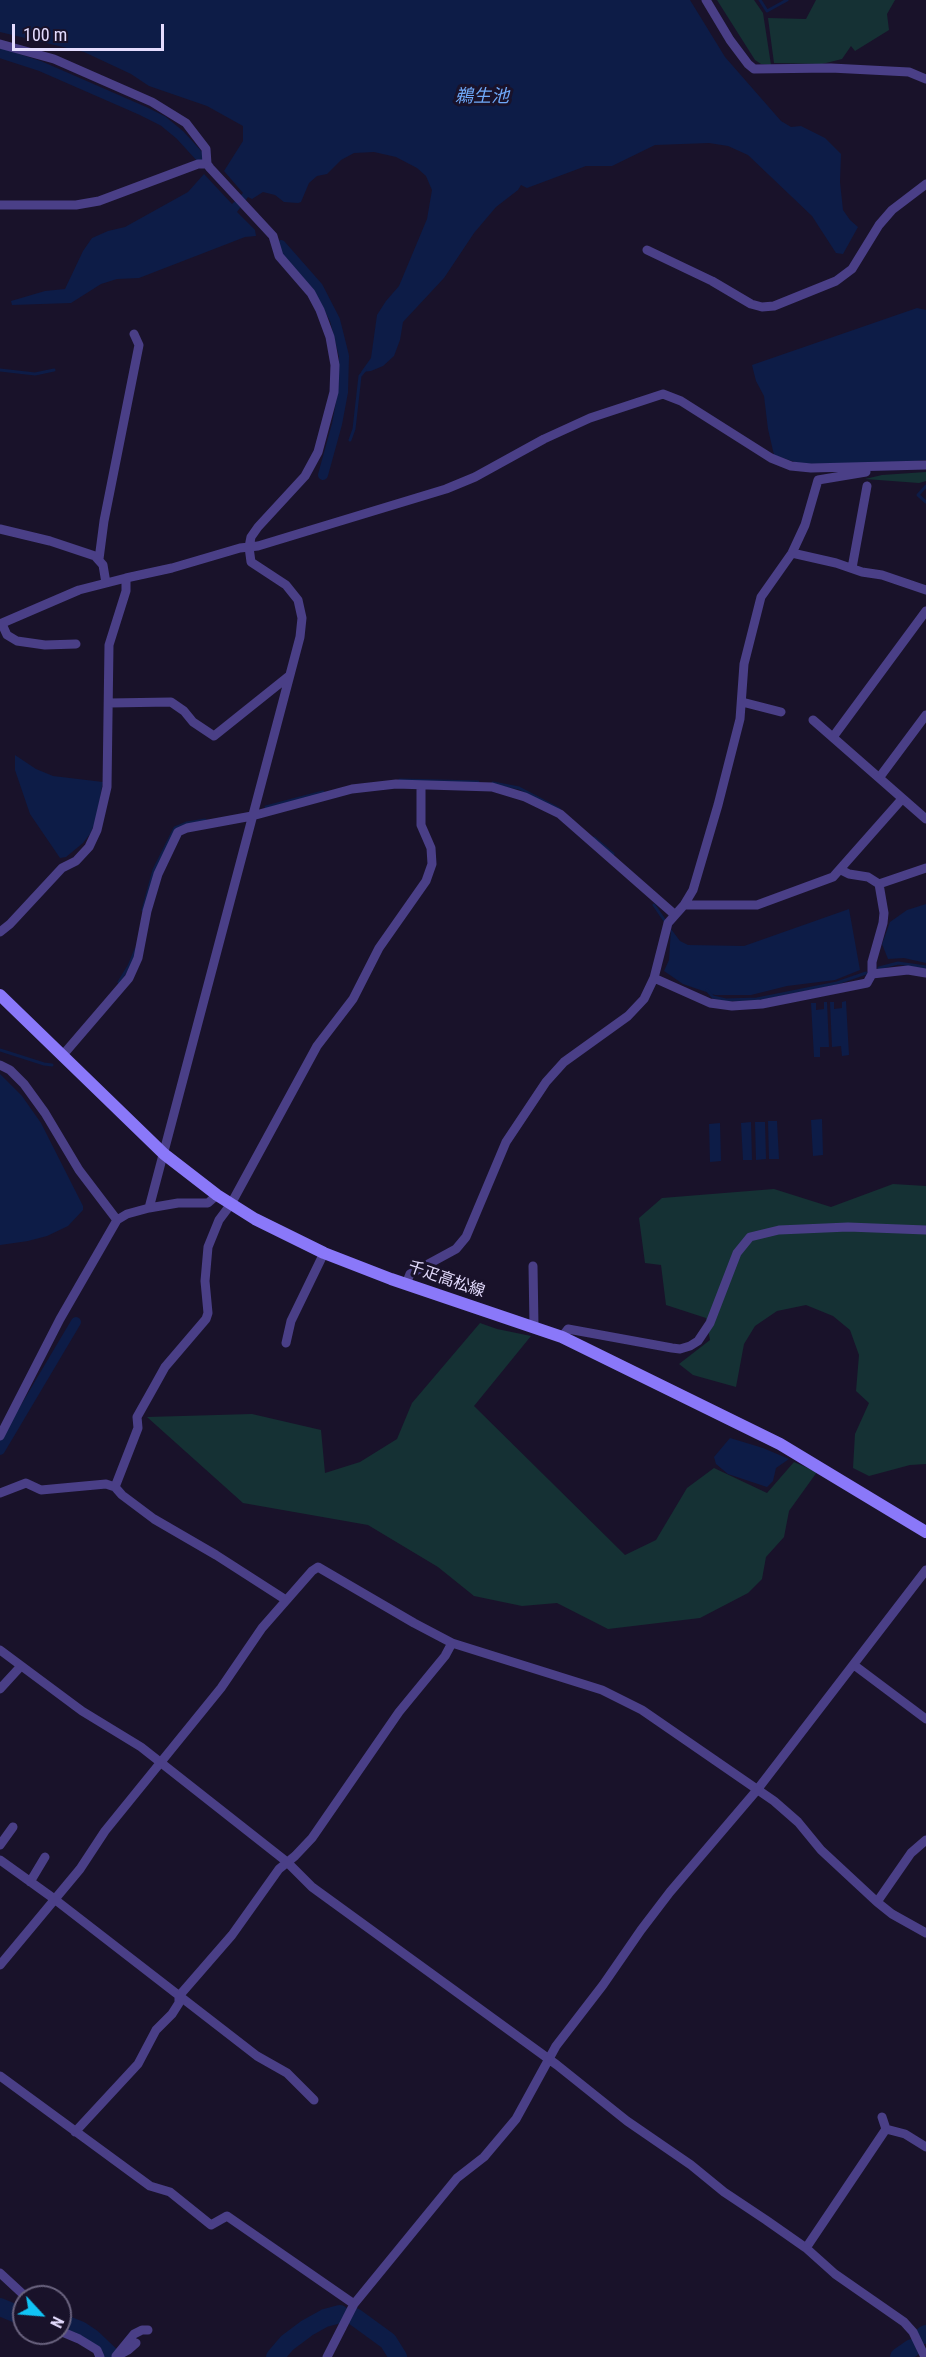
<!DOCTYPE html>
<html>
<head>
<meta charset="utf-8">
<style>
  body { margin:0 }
  #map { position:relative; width:926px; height:2357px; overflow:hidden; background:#19122a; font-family:"Roboto Condensed",sans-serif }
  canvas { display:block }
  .north { position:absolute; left:12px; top:2285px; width:60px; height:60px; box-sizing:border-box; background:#19122a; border:2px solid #6a637f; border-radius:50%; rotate:116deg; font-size:16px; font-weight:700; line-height:24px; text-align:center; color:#e4dcfe }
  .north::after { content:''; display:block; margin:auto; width:21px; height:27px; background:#11c4f5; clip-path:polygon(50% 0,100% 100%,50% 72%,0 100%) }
  .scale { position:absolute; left:12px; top:24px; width:152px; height:27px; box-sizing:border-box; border:3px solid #e4dcfe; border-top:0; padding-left:8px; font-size:18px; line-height:21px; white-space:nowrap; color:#e4dcfe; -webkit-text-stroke:4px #19122a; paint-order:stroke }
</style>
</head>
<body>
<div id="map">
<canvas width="926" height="2357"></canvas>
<div class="north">N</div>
<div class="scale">100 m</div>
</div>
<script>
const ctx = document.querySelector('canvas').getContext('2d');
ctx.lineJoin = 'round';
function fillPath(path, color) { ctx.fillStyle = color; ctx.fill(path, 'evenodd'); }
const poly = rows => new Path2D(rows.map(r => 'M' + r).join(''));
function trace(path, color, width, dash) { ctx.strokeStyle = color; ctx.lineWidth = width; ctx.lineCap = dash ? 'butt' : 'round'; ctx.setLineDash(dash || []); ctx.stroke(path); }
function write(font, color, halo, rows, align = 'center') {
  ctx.font = font + ' "Roboto Condensed","Noto Sans JP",sans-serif'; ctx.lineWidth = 6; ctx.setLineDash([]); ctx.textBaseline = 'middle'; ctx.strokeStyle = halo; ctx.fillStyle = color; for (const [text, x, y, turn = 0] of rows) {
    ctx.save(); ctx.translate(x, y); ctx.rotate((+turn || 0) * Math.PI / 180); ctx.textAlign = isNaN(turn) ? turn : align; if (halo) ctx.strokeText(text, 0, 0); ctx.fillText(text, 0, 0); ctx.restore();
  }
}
fillPath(poly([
  [717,0,754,0,763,13,771,65,761,64,755,60],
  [816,0,895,0,887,14,889,30,855,51,851,46,842,59,822,64,774,63,768,18,806,19],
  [926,472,926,481,919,483,865,479,882,475],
  [893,1184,926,1186,926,1464,910,1465,869,1476,853,1468,855,1434,869,1403,856,1391,859,1355,850,1330,833,1316,806,1305,777,1311,755,1326,744,1344,736,1387,693,1375,679,1364,710,1340,706,1318,666,1305,661,1265,645,1263,639,1218,662,1198,774,1189,831,1207],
  [480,1323,497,1329,531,1336,474,1406,625,1555,656,1540,687,1488,714,1468,767,1493,794,1462,817,1472,789,1511,784,1537,766,1557,762,1579,748,1593,700,1618,608,1629,557,1603,522,1606,474,1596,438,1567,368,1525,243,1503,147,1417,252,1414,321,1430,325,1473,360,1462,397,1439,412,1403]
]), '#153134');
fillPath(poly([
  [0,0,690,0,725,57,781,121,791,127,801,126,825,138,841,154,840,182,843,210,850,220,858,227,843,254,836,253,812,216,748,155,728,146,709,143,655,145,612,166,586,166,527,188,521,185,518,190,496,207,474,233,444,278,403,322,400,340,394,356,383,366,371,371,361,372,371,358,377,315,386,301,399,286,427,219,432,190,426,176,417,168,396,157,374,152,354,153,341,160,327,174,317,176,309,183,301,202,298,203,284,202,275,195,263,192,252,199,248,197,237,212,255,230,256,236,245,237,139,278,117,279,101,284,71,303,12,305,11,301,45,291,65,289,83,251,92,238,108,231,125,227,188,192,204,174,232,204,243,193,224,171,243,141,243,126,207,106,149,86,131,74,84,52,0,32],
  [917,308,926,310,926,460,897,463,801,464,774,455,768,429,764,396,756,381,752,365],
  [15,755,36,769,53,776,103,782,95,823,90,834,83,843,66,857,60,858,30,814,15,770],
  [926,904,926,963,904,958,888,959,882,944,890,922,907,910],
  [849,909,860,970,835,980,787,986,751,995,715,995,683,984,664,971,669,960,671,929,680,941,688,945,744,946],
  [846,1001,849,1055,842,1056,841,1046,832,1047,830,1002,834,1002,834,1009,842,1008,842,1002],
  [824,1002,827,1002,829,1047,820,1047,820,1057,814,1057,811,1003,816,1003,816,1010,824,1009],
  [0,1074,22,1096,41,1123,83,1206,83,1210,68,1226,47,1236,28,1241,0,1245],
  [822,1119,823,1155,813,1156,811,1120],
  [777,1121,779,1159,769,1159,768,1121],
  [751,1122,752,1160,743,1160,741,1123],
  [755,1122,765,1122,766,1159,756,1160],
  [720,1123,721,1161,710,1162,709,1124],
  [730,1438,763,1448,789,1459,776,1468,773,1481,767,1487,728,1474,716,1464,714,1457]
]), '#0d1c47');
trace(poly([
  [760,0,767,11,787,0],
  [0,370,35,374,54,370],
  [350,440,354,429,360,376,365,370],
  [926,486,918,495,926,502],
  [400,780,478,782],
  [493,783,519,788,559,809],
  [266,807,323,792],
  [594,838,613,854],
  [654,905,665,921],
  [143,910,154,870,175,828,187,823,205,820],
  [879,968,898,963,926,967],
  [119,982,129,966,136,949],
  [707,990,713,997,726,1000,757,999,837,983,866,973],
  [0,1050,44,1064,52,1065]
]), '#0d1c47', 3);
trace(poly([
  [0,53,40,66,143,111,163,121,180,135,201,158],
  [281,245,318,287,335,320,344,356,343,392,337,424,323,475],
  [0,1450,76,1322]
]), '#0d1c47', 10);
trace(poly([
  [0,2307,24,2317],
  [355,2317,388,2341,398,2357],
  [60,2322,80,2330,92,2338,112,2357],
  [924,2335,926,2334],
  [275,2357,287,2343,307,2328,325,2318,340,2314],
  [899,2357,912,2348]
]), '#0d1c47', 18);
trace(poly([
  [706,0,730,40,748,64,754,69,831,68,909,72,926,79],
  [0,44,54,59,152,102,186,123,206,149,207,164,210,168,273,236,279,256,311,293,320,310,330,337,335,365,334,392,318,452,305,476,258,527,251,537,249,547,251,562,286,585,298,600,302,618,300,637,149,1208],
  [0,205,76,205,99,201,198,164,207,164],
  [647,250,712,281,751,304,762,307,774,306,836,281,852,269,879,225,892,210,926,184],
  [0,529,50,541,95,556,103,565,106,583],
  [792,553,836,563,862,572,882,575,926,590],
  [99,559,104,521,139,345,134,334],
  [852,568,867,486],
  [126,578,172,568,240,548,258,546,446,489,475,477,544,439,590,418,663,394,681,401,771,458,791,466,811,468,926,465],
  [0,624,79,590,126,578,126,591,109,645,107,787,97,830,89,847,76,861,62,868,10,924,0,932],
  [2,624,7,635,17,641,45,645,76,644],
  [742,702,781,712],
  [109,703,171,702,184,711,193,722,214,736,289,676],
  [813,720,926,819],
  [833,737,926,611],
  [879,778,926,715],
  [879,884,926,868],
  [684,905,757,905,833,877,902,799],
  [872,974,908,970,926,973],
  [654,978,668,923,684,905,693,890,718,805,740,719,744,664,761,597,792,553,805,525,818,480,866,472],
  [62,1056,129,978,138,958,147,911,158,874,178,832,187,828,252,816,352,789,396,784,492,787,525,797,560,814,674,914],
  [0,1065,10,1070,24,1084,45,1113,79,1170,117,1220],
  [533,1266,534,1326],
  [406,1284,410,1274,456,1249,466,1237,506,1142,546,1082,564,1062,628,1016,644,999,654,978,710,1003,732,1006,762,1004,867,983,872,974,872,962,883,923,884,913,879,884,868,877,849,874,841,870],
  [562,1337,568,1329,672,1348,680,1349,690,1346,698,1341,710,1323,737,1253,750,1237,779,1230,848,1227,926,1230],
  [286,1343,291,1321,324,1253],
  [0,1436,60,1319,117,1220,127,1214,149,1208,178,1203,208,1203,217,1195],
  [115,1487,138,1428,137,1417,155,1385,165,1367,206,1319,208,1313,205,1281,208,1247,219,1220,231,1204,317,1046,353,999,379,948,426,881,432,864,431,848,421,825,421,785],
  [0,1493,26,1483,41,1490,106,1484,115,1487,122,1495,154,1519,216,1555,286,1600],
  [0,1650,82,1711,141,1747,287,1862,312,1887,557,2065,627,2121,691,2165,724,2192,766,2220,806,2248,835,2274,904,2322,913,2332,925,2357],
  [854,1665,926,1719],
  [0,1689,21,1666],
  [0,1845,13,1827],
  [0,1860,53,1898,257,2056,287,2073,314,2100],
  [30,1882,45,1857],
  [877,1902,911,1853,926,1840],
  [0,1965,80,1869,105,1831,221,1688,262,1628,312,1571,318,1567,414,1623,452,1643,602,1690,642,1710,774,1801,798,1822,821,1850,877,1902,892,1914,926,1933],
  [0,2076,150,2186,170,2192,211,2225,227,2216,354,2304],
  [886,2129,905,2134,926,2147],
  [75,2132,138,2064,156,2030,172,2014,179,2003,179,1996,232,1935,279,1869,295,1856,312,1838,399,1712,445,1656,452,1643],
  [806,2248,886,2129,882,2117],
  [0,2273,26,2297],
  [60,2331,79,2339,97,2350,100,2357],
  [116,2356,134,2334,142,2330,148,2330],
  [117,2356,128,2350,136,2343],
  [327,2357,354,2304,457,2178,484,2157,516,2119,556,2046,603,1985,641,1930,670,1892,757,1790,926,1570]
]), '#4a3f87', 9);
trace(poly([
  [0,995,164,1154,217,1195,255,1219,324,1253,391,1279,562,1337,780,1444,926,1532]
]), '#8a78f9', 12);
write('16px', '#e4dcfe', '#19122a', [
  ["千疋高松線",446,1280,19]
]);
write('italic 18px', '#6fa9f9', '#19122a', [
  ["鵜生池",482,97]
]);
</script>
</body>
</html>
